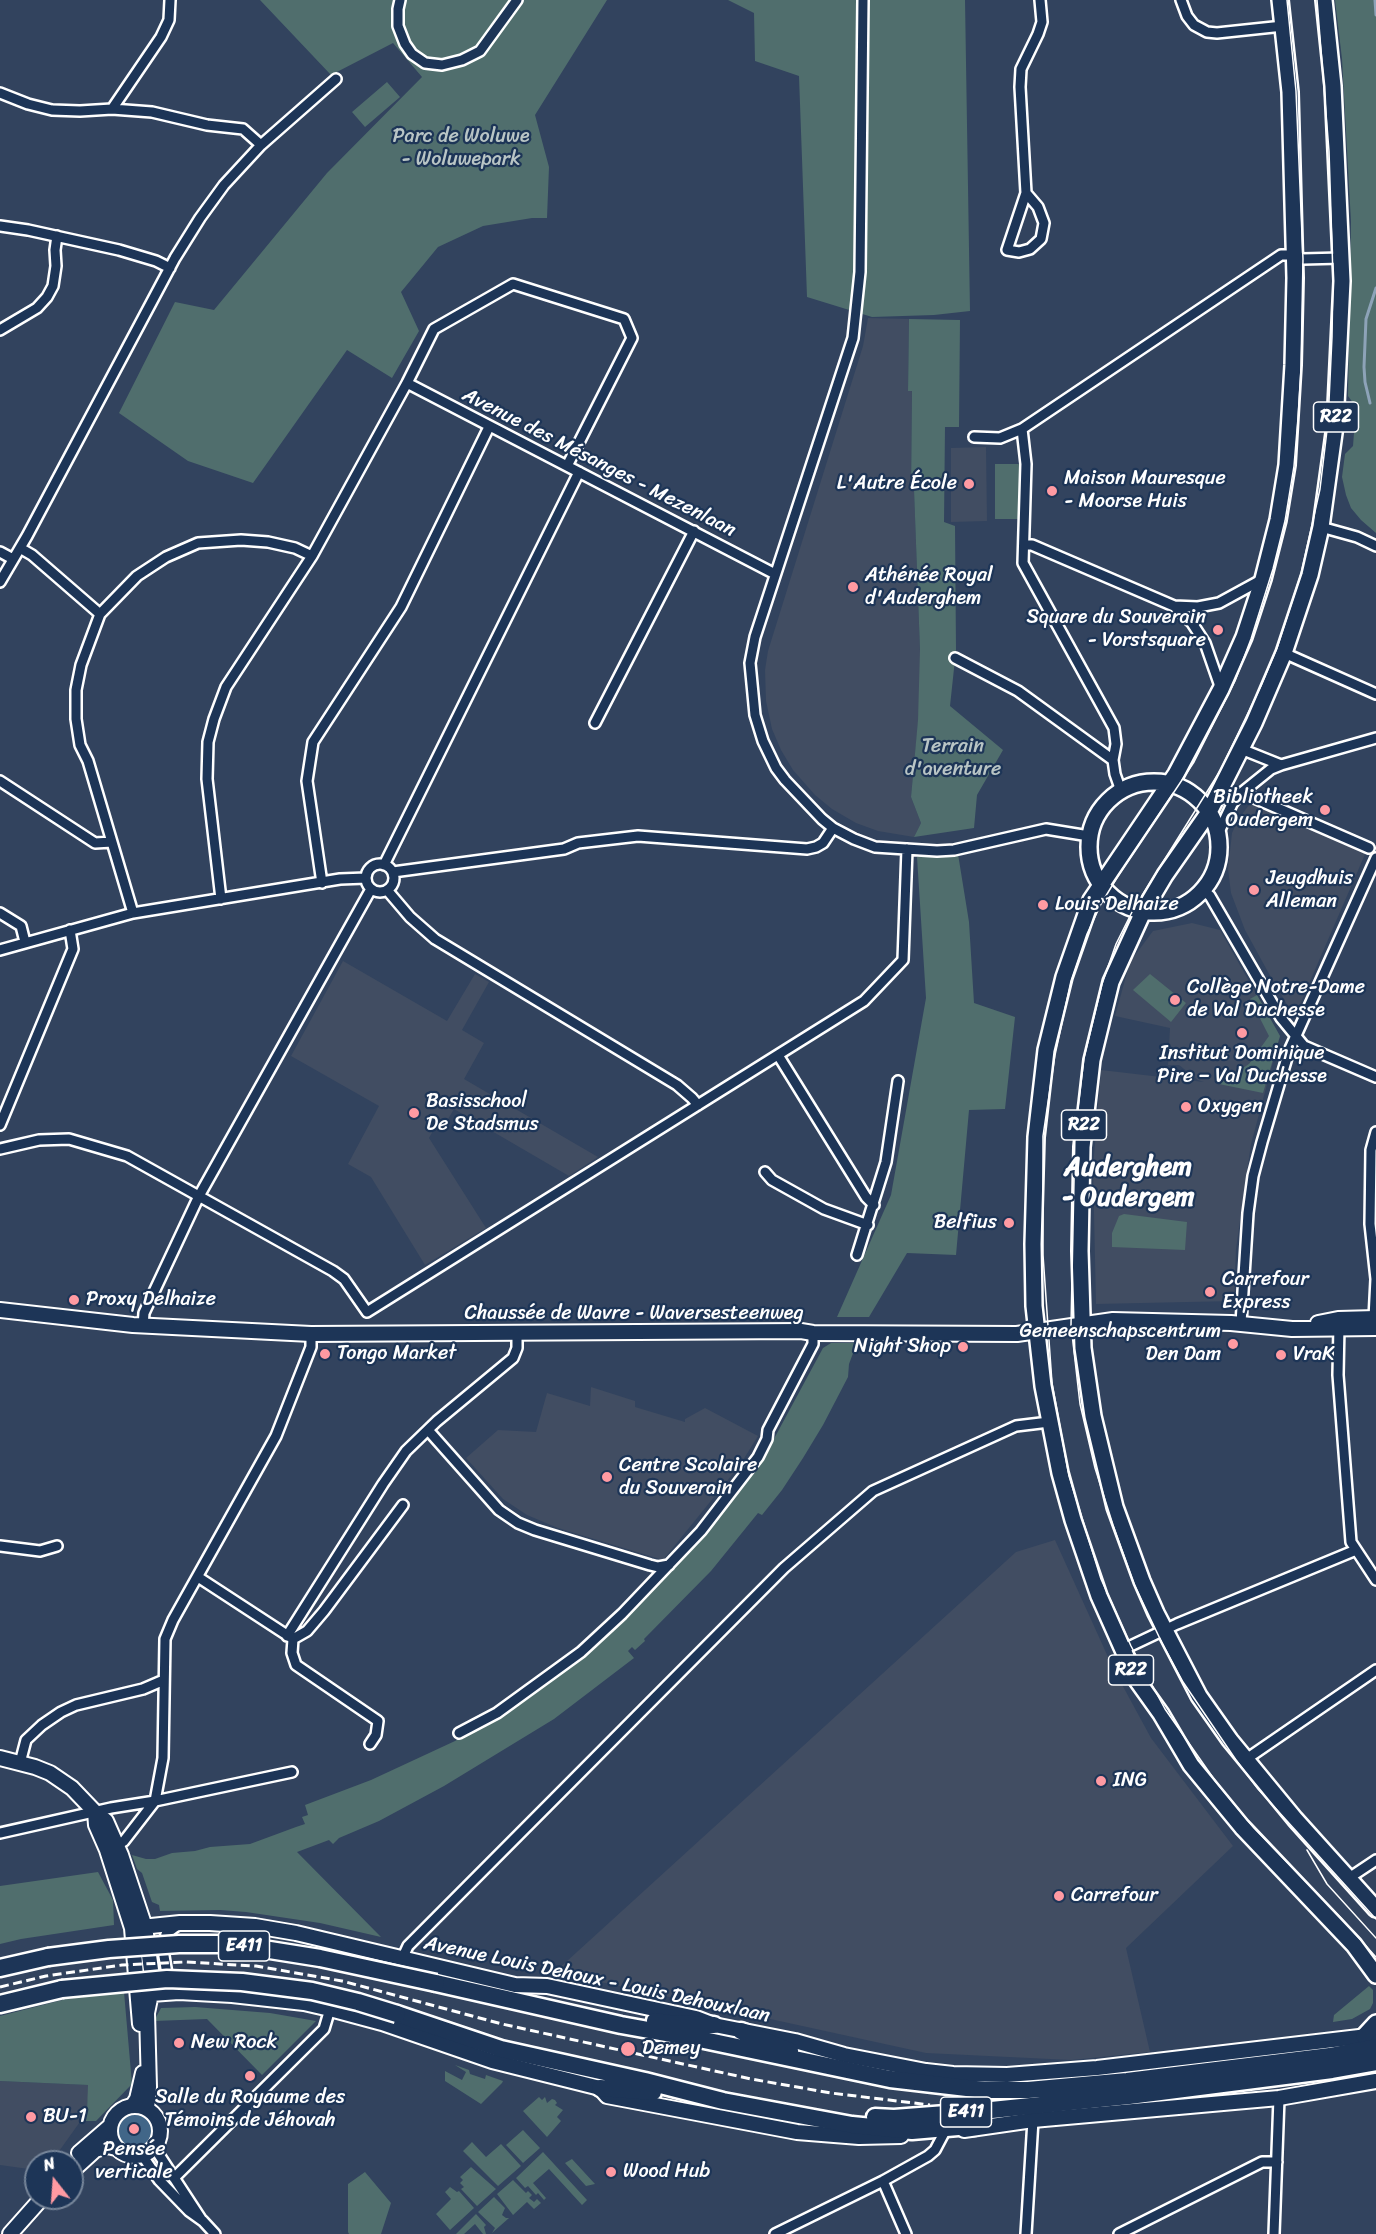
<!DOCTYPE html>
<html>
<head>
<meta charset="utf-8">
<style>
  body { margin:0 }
  #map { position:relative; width:1376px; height:2234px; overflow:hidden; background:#32435e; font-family:Sriracha,sans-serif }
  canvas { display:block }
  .north { position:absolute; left:24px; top:2150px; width:60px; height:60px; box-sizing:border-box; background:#1d3557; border:2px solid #77869a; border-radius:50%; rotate:343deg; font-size:16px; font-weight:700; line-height:24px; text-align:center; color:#fff }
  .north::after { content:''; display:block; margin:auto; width:21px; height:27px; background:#ff9aa2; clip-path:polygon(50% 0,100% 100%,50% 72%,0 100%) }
</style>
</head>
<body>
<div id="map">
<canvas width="1376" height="2234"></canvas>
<div class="north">N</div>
</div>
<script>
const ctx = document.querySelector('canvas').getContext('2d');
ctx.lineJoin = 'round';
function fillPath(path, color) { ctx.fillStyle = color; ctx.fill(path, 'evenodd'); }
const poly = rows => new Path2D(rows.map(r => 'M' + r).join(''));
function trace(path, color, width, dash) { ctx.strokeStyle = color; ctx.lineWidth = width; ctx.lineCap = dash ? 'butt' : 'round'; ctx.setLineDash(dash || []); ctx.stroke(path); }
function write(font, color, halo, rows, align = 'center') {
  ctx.font = font + ' Sriracha,sans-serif'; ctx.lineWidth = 4.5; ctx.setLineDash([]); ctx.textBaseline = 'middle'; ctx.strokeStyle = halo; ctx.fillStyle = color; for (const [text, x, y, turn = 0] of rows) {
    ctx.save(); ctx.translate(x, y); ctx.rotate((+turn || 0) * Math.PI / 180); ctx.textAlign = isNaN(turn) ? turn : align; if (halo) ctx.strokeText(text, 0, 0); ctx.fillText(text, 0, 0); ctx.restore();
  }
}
fillPath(poly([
  [868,318,909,319,908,391,912,391,911,489,914,489,920,650,920,702,911,797,921,823,914,837,878,831,856,823,832,809,815,795,793,770,781,750,772,729,766,701,765,670,768,651,863,346],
  [986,447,987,521,951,522,951,448],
  [1251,802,1366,852,1298,1009,1289,1008,1268,972,1245,930,1231,893,1228,869,1232,833,1238,820],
  [1192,923,1220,930,1280,1036,1251,1144,1236,1249,1234,1301,1096,1304,1093,1168,1101,1070,1204,1082,1198,1080,1179,1065,1168,1065,1170,1028,1115,1016,1130,962,1153,931],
  [343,961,447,1021,475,974,489,982,462,1030,484,1043,464,1079,598,1157,569,1176,454,1109,444,1126,438,1122,429,1138,486,1228,425,1265,371,1177,348,1164,379,1106,291,1056],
  [591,1387,635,1401,635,1407,685,1422,685,1419,705,1408,758,1436,740,1465,663,1560,558,1528,527,1515,503,1499,466,1458,498,1430,536,1432,547,1393,590,1406],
  [1055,1540,1113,1668,1151,1738,1233,1846,1126,1948,1150,2052,1071,2060,926,2053,555,1972,1016,1552],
  [0,2081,89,2085,87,2112,57,2154,46,2162,36,2162,36,2170,0,2165]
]), '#414d62');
fillPath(poly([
  [260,0,607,0,535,115,549,167,547,218,532,218,483,226,438,247,401,292,419,331,392,378,347,350,253,483,188,461,119,413,175,302,214,310,327,173,422,77,393,43,331,75],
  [728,0,965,0,970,311,934,315,872,317,807,297,799,76,755,61,754,13],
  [1335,0,1376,0,1376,533,1361,520,1351,508,1346,495,1342,477,1345,454,1353,446,1356,407,1348,396,1351,222,1342,59],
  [387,82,400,97,365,127,352,112],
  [909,319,960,320,959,427,945,427,944,522,955,526,956,650,950,706,1003,750,977,795,974,828,914,837,921,823,911,797,918,720,920,650,914,490,911,489,912,391,908,391],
  [995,464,1020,464,1020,519,995,519],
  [958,854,969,922,974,1003,1015,1017,1005,1109,969,1110,956,1255,907,1253,869,1317,837,1317,891,1195,926,998,917,857],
  [1150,974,1186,1003,1171,1022,1133,990],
  [1257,995,1280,1036,1263,1093,1219,1084,1249,1064,1269,1036,1250,999],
  [1124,1214,1187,1222,1185,1250,1112,1247,1112,1233,1119,1216],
  [831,1343,855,1343,855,1348,849,1364,848,1377,823,1425,803,1458,782,1490,762,1515,758,1513,711,1571,644,1639,645,1641,635,1650,632,1647,628,1651,634,1658,554,1719,444,1786,379,1821,339,1838,333,1844,329,1840,297,1852,381,1937,320,1923,246,1912,220,1910,160,1911,159,1905,152,1902,142,1873,137,1869,132,1855,146,1859,155,1859,172,1853,195,1851,210,1847,250,1844,296,1827,305,1824,302,1817,308,1815,305,1805,371,1780,455,1741,523,1699,669,1573,697,1542,762,1461,823,1348],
  [98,1872,113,1900,114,1925,21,1939,0,1944,0,1886],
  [1369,1986,1373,1990,1373,2003,1370,2009,1352,2019,1333,2022,1334,2015],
  [124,1992,132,2084,96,2121,79,2121,87,2112,88,2085,0,2081,0,2016,66,1999],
  [195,2007,270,2013,316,2021,262,2075,207,2019,154,2021,161,2008],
  [455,2065,469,2070,470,2074,485,2079,486,2075,503,2081,502,2083,481,2104,445,2081,445,2071,462,2080,466,2072],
  [539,2097,542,2100,545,2097,547,2103,552,2099,555,2100,557,2103,555,2105,563,2110,557,2117,561,2121,547,2137,523,2111],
  [523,2130,540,2148,523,2163,506,2145],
  [472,2142,486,2157,501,2144,521,2166,498,2186,463,2151],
  [543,2152,587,2200,582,2205,549,2169,533,2183,546,2198,544,2200,538,2193,536,2195,528,2186,525,2188,516,2178],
  [572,2159,595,2184,586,2186,565,2163],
  [471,2167,496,2189,477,2206,461,2189,464,2187,460,2183,463,2180,460,2177],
  [365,2172,391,2203,381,2234,349,2234,348,2232,348,2184],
  [513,2180,526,2193,528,2191,532,2195,529,2198,534,2202,537,2199,541,2203,534,2209,527,2202,513,2215,497,2194],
  [450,2187,457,2192,459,2191,474,2208,450,2230,436,2214,451,2199,445,2192],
  [494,2197,505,2208,502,2215,506,2218,509,2218,492,2233,495,2228,478,2212],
  [476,2214,486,2225,484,2227,486,2234,483,2234,475,2224,464,2234,456,2234]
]), '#506e6d');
const water = poly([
  '116 2130a18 18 0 1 1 36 0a18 18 0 1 1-36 0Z'
]);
fillPath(water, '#416688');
trace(water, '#8da3b8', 1.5);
trace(poly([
  [1375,0,1376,15],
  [1370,403,1365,382,1364,367,1366,319,1376,288]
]), '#8da3b8', 3);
const street = poly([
  [400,0,398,9,398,26,405,44,412,54,425,63,442,65,462,60,480,51,517,0],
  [863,0,860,272,853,338,755,637,750,663,755,715,763,741,776,768,785,780,822,819,833,828,854,839,875,847,937,851,954,850,1046,829,1089,836],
  [1181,0,1187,16,1194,25,1207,32,1217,33,1283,26],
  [0,93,28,104,52,110,80,111,112,109,152,112,207,125,243,129,261,145],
  [112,109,161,37,169,20,170,0],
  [1026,193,1038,207,1044,223,1041,239,1030,249,1019,252,1007,250,1026,193,1020,87,1021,69,1038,34,1042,22,1040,0],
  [0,226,28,230,119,250,156,261,170,268],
  [0,330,37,308,47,297,53,286,56,266,55,250,57,236],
  [407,383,775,574],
  [1022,429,1026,464,1023,563,1114,728,1116,744,1113,760,1115,774,1121,791],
  [974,437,1000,438,1022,429,1281,255,1295,255,1303,259,1341,258],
  [1321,527,1357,537,1376,546],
  [1024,545,1032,545,1174,606,1192,623,1205,643,1221,689],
  [20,548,32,555,100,614],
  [0,552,13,559],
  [0,582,27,536,175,258,200,218,224,185,261,145,336,79],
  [1174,606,1198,607,1219,603,1263,579],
  [1284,653,1376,694],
  [955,658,1018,691,1113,760],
  [595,723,694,531],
  [1241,749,1281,765],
  [0,781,95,843,112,842],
  [1252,797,1369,848],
  [1218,834,1232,804,1240,794,1271,769,1281,765,1376,738],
  '366 878a14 14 0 1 1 28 0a14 14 0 1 1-28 0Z',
  [384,865,579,472],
  [393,872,564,849,578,843,638,836,807,849,816,847,823,843,833,828],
  [322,883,307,781,313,742,401,607,489,427],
  [387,890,410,917,435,939,677,1085,692,1098,698,1105],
  [1203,890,1210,896,1281,1018,1304,1046,1376,1077],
  [221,899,207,779,208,742,214,719,226,687,312,556,407,383,434,329,513,284,624,319,632,338,567,466],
  [0,913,21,926,25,942],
  [133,913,88,761,80,745,76,719,76,690,81,665,100,614,137,576,166,557,198,543,241,540,268,542,295,548,312,556],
  [0,950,133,913,340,879,366,878],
  [778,1055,866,1197,874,1205],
  [0,1125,73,949,70,930],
  [0,1149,39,1140,69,1139,127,1156,333,1271,344,1279,367,1312],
  [765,1172,772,1180,824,1209,868,1225],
  [857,1255,886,1162,898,1081],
  [367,1312,864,1001,903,960,907,849],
  [1374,1318,1376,1279,1370,1224,1371,1150,1376,1132],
  [1241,1323,1248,1213,1253,1176,1262,1142,1289,1051,1376,858],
  [1339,1325,1338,1375,1351,1542,1376,1580],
  [143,1326,144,1313,199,1196,371,889],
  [428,1430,499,1510,518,1523,535,1530,650,1565,658,1567,669,1565],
  [0,1546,40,1551,57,1546],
  [198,1577,293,1639,307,1631,324,1611,403,1505],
  [287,1636,383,1484,406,1451,437,1421,513,1358,517,1348,517,1334],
  [293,1639,292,1653,296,1665,378,1721,376,1735,370,1744],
  [1122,1650,1177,1624,1356,1550],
  [459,1733,497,1713,581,1652,622,1614,701,1531,758,1457,767,1439,768,1430,813,1344,813,1333],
  [1245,1760,1376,1670],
  [20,1763,26,1740,42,1725,61,1712,76,1705,143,1689,164,1680],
  [0,1833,111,1808,155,1801,292,1772],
  [112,1848,124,1841,155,1801,163,1758,165,1639,173,1620,276,1436,311,1347,311,1334],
  [1349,1878,1376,1860],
  [402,1959,408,1946,784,1568,873,1491,1016,1426,1049,1422],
  [171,1981,167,1974,163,1950,166,1934,179,1924],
  [154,2147,201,2219],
  [142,2155,159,2180,189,2211,203,2221,215,2234],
  [174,2178,324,2029,330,2009],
  [883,2181,906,2234],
  [775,2234,883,2181,928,2156,935,2150,944,2133],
  [1026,2234,1033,2120],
  [1119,2234,1262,2162,1277,2162],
  [1274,2234,1279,2098]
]);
const secondary = poly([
  [0,1310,133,1325,311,1334,801,1331,813,1333,1017,1334,1113,1320,1231,1323,1292,1329,1376,1328],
  [1318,1323,1338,1319,1376,1318],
  [0,1758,35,1767,50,1773,72,1788,95,1812,106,1821,121,1855,145,1927,153,1984,147,2013,149,2087,147,2108],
  [95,1812,96,1825,107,1850,132,1928,140,2024],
  [132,1928,180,1923,210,1923,255,1926,296,1933,515,1985,547,1986,696,2018,714,2025,795,2041,844,2055,926,2071,953,2074,1007,2075,1097,2068,1376,2035],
  [137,1982,151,1994,179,1992,232,1995,304,2003,330,2009,382,2023,492,2061,600,2088,607,2096,797,2132,859,2137,901,2136],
  [133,2105,137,2099,143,2073],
  '110 2131a25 25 0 1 1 50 0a25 25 0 1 1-50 0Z',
  [964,2130,1033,2120,1279,2098,1376,2081],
  [79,2153,109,2127],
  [72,2171,95,2150,108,2146,116,2148],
  [10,2234,42,2198]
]);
const primary = poly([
  [1280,0,1290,92,1295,278,1293,365,1287,465,1278,520,1263,579,1244,637,1221,689,1176,774,1091,900,1064,977,1046,1050,1036,1137,1033,1244,1034,1306,1043,1386,1060,1473,1073,1520,1099,1596,1136,1679,1161,1714,1191,1765,1242,1827,1354,1945,1376,1975],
  [1324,0,1333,86,1342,281,1335,426,1321,527,1310,575,1284,653,1254,723,1209,812,1165,875,1143,912,1111,982,1092,1060,1082,1147,1080,1251,1083,1348,1093,1416,1115,1507,1142,1581,1156,1613,1199,1696,1230,1740,1295,1819,1376,1909],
  '1089 847a65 65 0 1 1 130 0a65 65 0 1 1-130 0Z',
  [1364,2036,1376,2023]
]);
const highway = poly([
  [0,1968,48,1957],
  [436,1983,621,2025,704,2040,890,2079,984,2090,1028,2090,1127,2081,1330,2056,1376,2047],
  [0,2004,62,1989],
  [397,2014,501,2049,645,2081,723,2101,852,2125,912,2131,958,2127,974,2127],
  [655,2021,669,2023,714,2025],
  [741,2031,790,2051],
  [600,2088,653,2092],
  [875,2117,894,2118,972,2112,1129,2096,1332,2070,1376,2062]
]);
trace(street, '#fff', 14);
trace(secondary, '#fff', 18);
trace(primary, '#fff', 20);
trace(highway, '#fff', 21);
trace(street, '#1d3557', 9);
trace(secondary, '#1d3557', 14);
trace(primary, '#1d3557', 15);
trace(highway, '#1d3557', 16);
trace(poly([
  [1287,0,1296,91,1303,259,1301,368,1298,418,1294,466,1285,521,1273,569,1251,639,1235,681,1194,762,1118,876,1101,904,1087,934,1071,981,1055,1055,1043,1136,1043,1255,1052,1383,1069,1476,1101,1579,1131,1646,1165,1709,1216,1782,1254,1828,1341,1918,1376,1957],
  [1317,0,1329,151,1333,277,1332,337,1328,422,1320,489,1301,574,1277,648,1261,686,1220,771,1133,910,1116,944,1102,984,1084,1058,1075,1133,1071,1325,1080,1404,1095,1468,1113,1525,1134,1584,1162,1643,1183,1682,1236,1760,1258,1789,1376,1919],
  [1307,1850,1327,1884,1376,1938]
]), '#fff', 1.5);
trace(poly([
  [0,1987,46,1976,122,1965,185,1962,256,1966,342,1981,502,2024,751,2079,831,2093,930,2105]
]), '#fff', 3, [9, 4.5]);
const highwayBridge = poly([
  [48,1957,109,1949,179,1944,232,1944,320,1958,436,1983],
  [62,1989,167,1979,242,1982,312,1991,358,2002,397,2014]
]);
trace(highwayBridge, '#fff', 21, []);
trace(highwayBridge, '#1d3557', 16);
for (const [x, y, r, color] of [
  [969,484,6,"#ff9aa2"],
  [1052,491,6,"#ff9aa2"],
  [853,587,6,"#ff9aa2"],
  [1218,630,6,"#ff9aa2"],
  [1325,810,6,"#ff9aa2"],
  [1254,890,6,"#ff9aa2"],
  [1043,905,6,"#ff9aa2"],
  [1175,1000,6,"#ff9aa2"],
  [1242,1033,6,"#ff9aa2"],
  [1186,1107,6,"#ff9aa2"],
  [414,1113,6,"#ff9aa2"],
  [1009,1223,6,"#ff9aa2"],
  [1210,1292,6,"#ff9aa2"],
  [74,1300,6,"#ff9aa2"],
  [1233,1344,6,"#ff9aa2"],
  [963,1347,6,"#ff9aa2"],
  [325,1354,6,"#ff9aa2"],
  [1281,1355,6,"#ff9aa2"],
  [607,1477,6,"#ff9aa2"],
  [1101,1781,6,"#ff9aa2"],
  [1059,1896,6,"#ff9aa2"],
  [179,2043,6,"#ff9aa2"],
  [628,2049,8,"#ff9aa2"],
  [250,2076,6,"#ff9aa2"],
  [31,2117,6,"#ff9aa2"],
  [134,2129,6,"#ff9aa2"],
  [611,2172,6,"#ff9aa2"]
]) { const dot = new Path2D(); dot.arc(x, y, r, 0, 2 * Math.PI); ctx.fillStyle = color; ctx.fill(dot); trace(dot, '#1d3557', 2); }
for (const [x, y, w] of [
  [1336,417,45],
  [1084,1125,45],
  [1131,1670,45],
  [244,1946,51],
  [966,2112,51]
]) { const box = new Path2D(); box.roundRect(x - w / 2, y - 15, w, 30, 4.5); ctx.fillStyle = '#1d3557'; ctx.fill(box); trace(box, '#fff', 1.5); }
write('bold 18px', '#fff', null, [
  ["R22",1336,417],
  ["R22",1084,1125],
  ["R22",1131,1670],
  ["E411",244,1946],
  ["E411",966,2112]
]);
write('20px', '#b9c5c5', '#1d3557', [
  ["Parc de Woluwe",461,137],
  ["- Woluwepark",461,160],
  ["Terrain",953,747],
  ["d'aventure",953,770]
]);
write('20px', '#fff', '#1d3557', [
  ["Avenue des Mésanges - Mezenlaan",599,463,27],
  ["Chaussée de Wavre - Waversesteenweg",634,1314],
  ["Avenue Louis Dehoux - Louis Dehouxlaan",597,1980,12]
]);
write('20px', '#fff', '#1d3557', [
  ["Maison Mauresque",1064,479],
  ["- Moorse Huis",1064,502],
  ["L'Autre École",957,484,"right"],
  ["Athénée Royal",865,576],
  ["d'Auderghem",865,599],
  ["Square du Souverain",1206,618,"right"],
  ["- Vorstsquare",1206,641,"right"],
  ["Bibliotheek",1313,798,"right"],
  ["Oudergem",1313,821,"right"],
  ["Jeugdhuis",1266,879],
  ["Alleman",1266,902],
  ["Louis Delhaize",1055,905],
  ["Collège Notre-Dame",1187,988],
  ["de Val Duchesse",1187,1011],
  ["Institut Dominique",1242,1054,"center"],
  ["Pire – Val Duchesse",1242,1077,"center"],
  ["Basisschool",426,1102],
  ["De Stadsmus",426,1125],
  ["Oxygen",1198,1107],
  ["Belfius",997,1223,"right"],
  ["Carrefour",1222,1280],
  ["Express",1222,1303],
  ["Proxy Delhaize",86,1300],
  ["Gemeenschapscentrum",1221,1332,"right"],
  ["Den Dam",1221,1355,"right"],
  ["Night Shop",951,1347,"right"],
  ["Tongo Market",337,1354],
  ["VraK",1293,1355],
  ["Centre Scolaire",619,1466],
  ["du Souverain",619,1489],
  ["ING",1113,1781],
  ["Carrefour",1071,1896],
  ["New Rock",191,2043],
  ["Demey",642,2049],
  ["Salle du Royaume des",250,2098,"center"],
  ["Témoins de Jéhovah",250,2121,"center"],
  ["BU-1",43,2117],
  ["Pensée",134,2150,"center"],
  ["verticale",134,2173,"center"],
  ["Wood Hub",623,2172]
], 'left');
write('bold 26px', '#fff', '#1d3557', [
  ["Auderghem",1128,1168],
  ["- Oudergem",1128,1198]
]);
</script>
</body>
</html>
